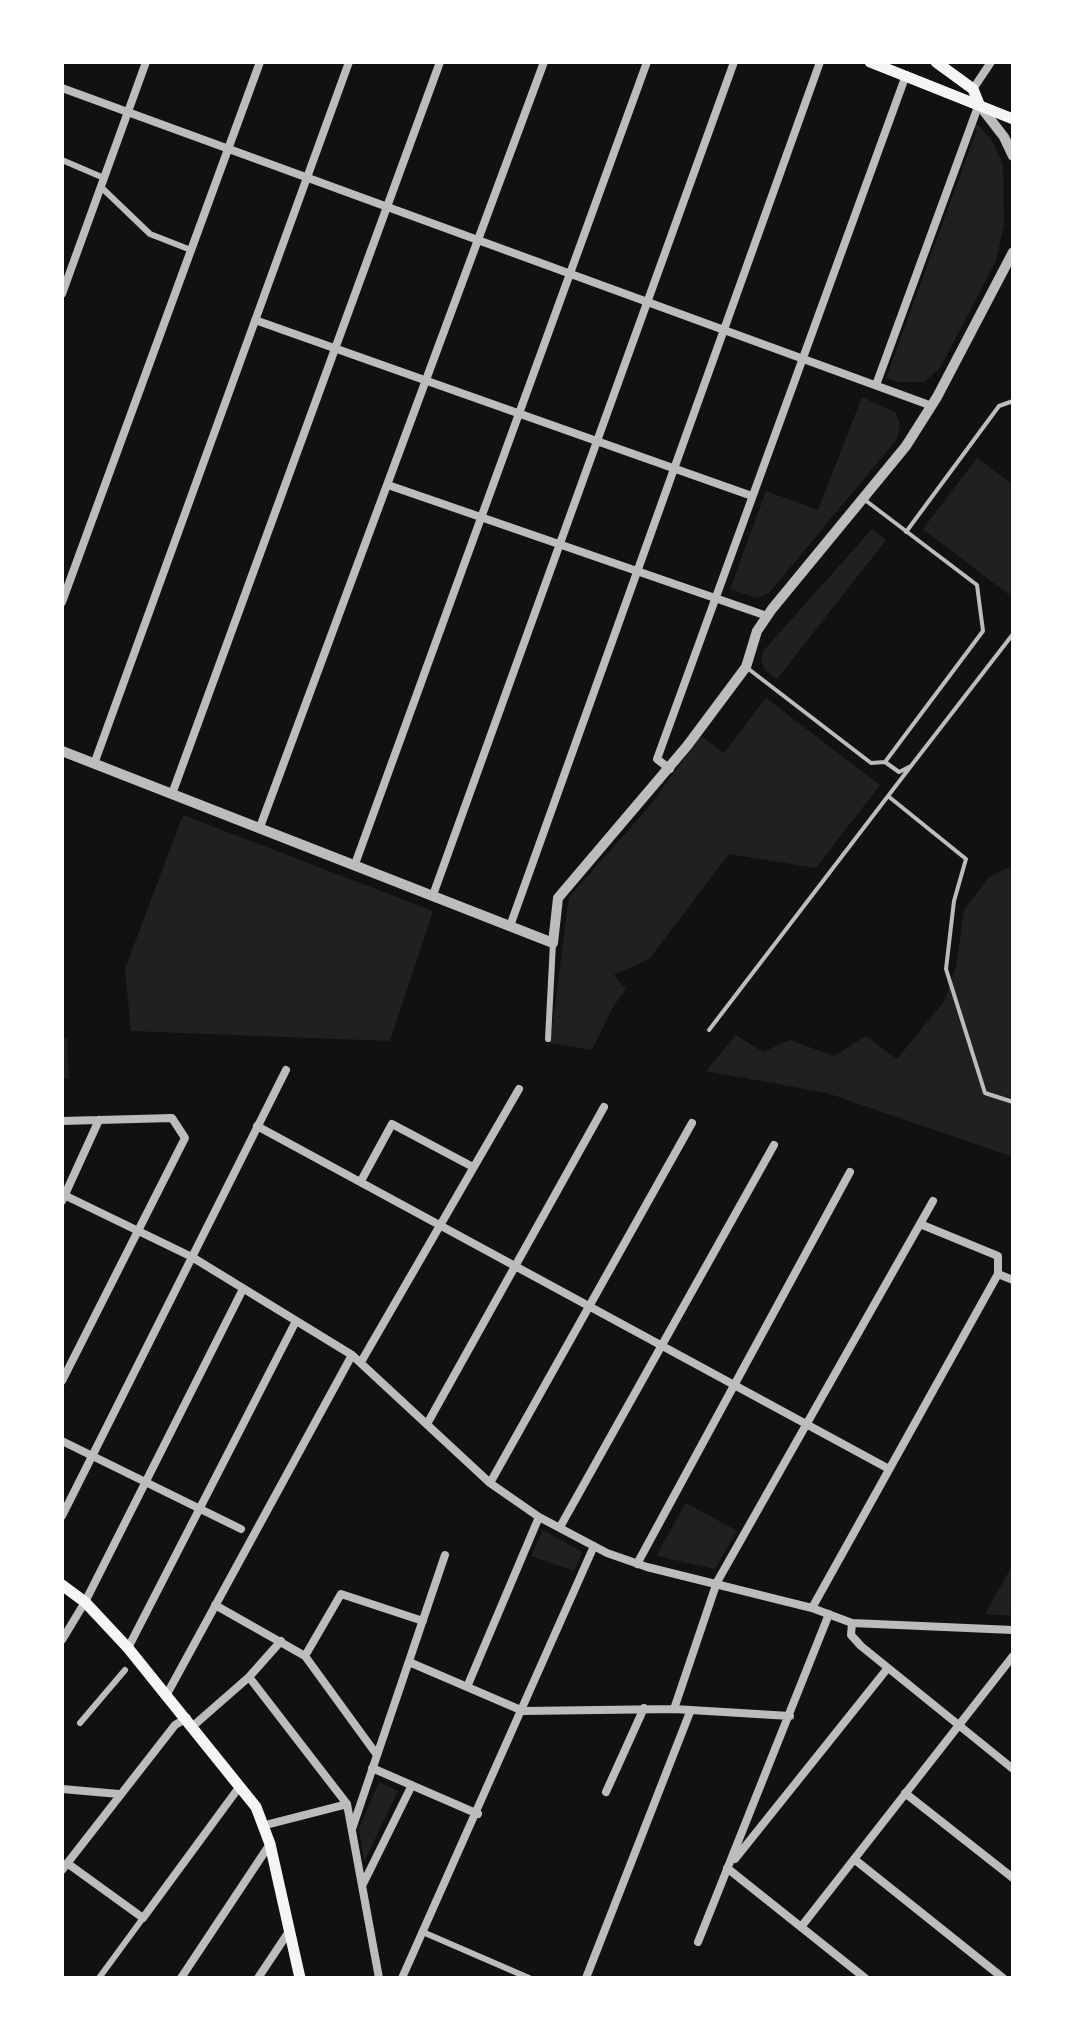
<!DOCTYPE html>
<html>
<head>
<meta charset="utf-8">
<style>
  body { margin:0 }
  #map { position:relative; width:1075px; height:2040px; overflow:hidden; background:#111; font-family:"DM Sans",sans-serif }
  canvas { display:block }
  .frame { position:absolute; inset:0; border:64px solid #fff; pointer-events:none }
</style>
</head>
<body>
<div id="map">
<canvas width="1075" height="2040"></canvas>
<div class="frame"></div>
</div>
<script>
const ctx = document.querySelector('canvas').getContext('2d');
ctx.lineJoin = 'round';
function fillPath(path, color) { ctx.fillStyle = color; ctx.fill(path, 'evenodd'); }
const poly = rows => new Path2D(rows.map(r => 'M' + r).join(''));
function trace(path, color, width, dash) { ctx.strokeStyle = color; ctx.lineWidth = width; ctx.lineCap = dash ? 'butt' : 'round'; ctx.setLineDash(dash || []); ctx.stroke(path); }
fillPath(poly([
  [973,120,991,139,1003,164,1004,225,996,261,940,368,924,382,897,382,886,378,976,132],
  [862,397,895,412,900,424,897,439,769,593,757,598,730,589,766,491,818,510],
  [977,458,1013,485,1013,598,923,529],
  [872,529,886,540,777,679,765,670,761,659,764,650],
  [766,698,880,785,816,868,729,854,649,959,614,975,626,989,613,1007,592,1050,550,1043,569,897,648,808,701,736,724,753],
  [183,815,433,911,390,1041,131,1031,125,969],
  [1013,865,1013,1157,827,1093,706,1071,736,1035,763,1052,790,1040,834,1056,866,1036,897,1059,945,1000,956,967,964,910,988,878],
  [67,1037,69,1079,62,1079,62,1038],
  [686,1503,737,1531,715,1569,656,1556],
  [543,1530,582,1552,574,1571,531,1556],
  [1013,1564,1013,1616,985,1614],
  [379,1782,398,1791,364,1862,359,1828]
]), '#202020');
trace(poly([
  [906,532,999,406,1013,401],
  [746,667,871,763,885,762,983,631,977,585,865,500],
  [885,762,899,772,911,766,1013,634],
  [888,796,966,859,954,901,946,969,985,1093,1013,1102],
  [709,1030,911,766]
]), '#bcbcbc', 4);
trace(poly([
  [62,160,104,178],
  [101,187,150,234,191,250],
  [548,1039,553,943],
  [80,1723,125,1670],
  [425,1933,529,1978],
  [99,1978,143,1918]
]), '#bcbcbc', 6);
trace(poly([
  [62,88,932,406],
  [973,89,991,62],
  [62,294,146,62],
  [255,320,752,496],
  [876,385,979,104],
  [388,485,767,616],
  [62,602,260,62],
  [94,764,349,62],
  [670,769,657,759,906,75],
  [172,794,440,62],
  [260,827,544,62],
  [355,864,647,62],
  [433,895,734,62],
  [510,926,820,62],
  [62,1121,172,1118,185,1138,62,1381],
  [257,1126,889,1469],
  [362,1179,392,1124,473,1167],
  [62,1194,192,1257,352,1355,490,1483,539,1517,607,1553,647,1567,812,1608,852,1623,1013,1630],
  [62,1201,99,1120],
  [920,1224,998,1256,998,1274],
  [361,1362,519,1089],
  [427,1424,604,1107],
  [62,1441,241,1529],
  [490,1483,692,1123],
  [62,1516,286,1070],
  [560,1527,774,1145],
  [637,1564,850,1172],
  [215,1605,305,1656,377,1755],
  [812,1608,998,1274,1013,1280],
  [852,1623,851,1635,861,1646,1013,1769],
  [62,1640,85,1602,243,1289],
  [128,1648,296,1321],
  [305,1656,341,1594,423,1621],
  [409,1662,523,1711,674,1709,790,1716],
  [249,1677,347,1804,379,1978],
  [467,1687,539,1517],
  [167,1694,352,1355],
  [674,1709,717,1582,933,1201],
  [193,1726,249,1677,281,1641],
  [372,1768,478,1814],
  [62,1789,119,1794],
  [606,1792,644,1708],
  [905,1793,1013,1878],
  [265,1825,347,1804],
  [352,1829,445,1555],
  [735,1859,887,1669],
  [854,1859,1003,1978],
  [67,1863,143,1918,240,1786],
  [727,1868,865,1978],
  [62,1870,175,1725,187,1718],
  [363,1884,412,1785],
  [801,1927,1013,1656],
  [698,1942,829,1614],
  [181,1978,270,1844],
  [258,1978,290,1930],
  [402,1978,594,1546],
  [586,1978,690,1712]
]), '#bcbcbc', 8);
trace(poly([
  [980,106,1004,137,1013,156],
  [62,751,553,943,558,898,687,746,746,667,757,631,772,609,906,446,937,397,1013,252]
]), '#bcbcbc', 10);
trace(poly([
  [870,62,1013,119],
  [936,62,973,89,979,104],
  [62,1585,85,1602,128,1648,256,1807,270,1844,300,1978]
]), '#f5f5f5', 11);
</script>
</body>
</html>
